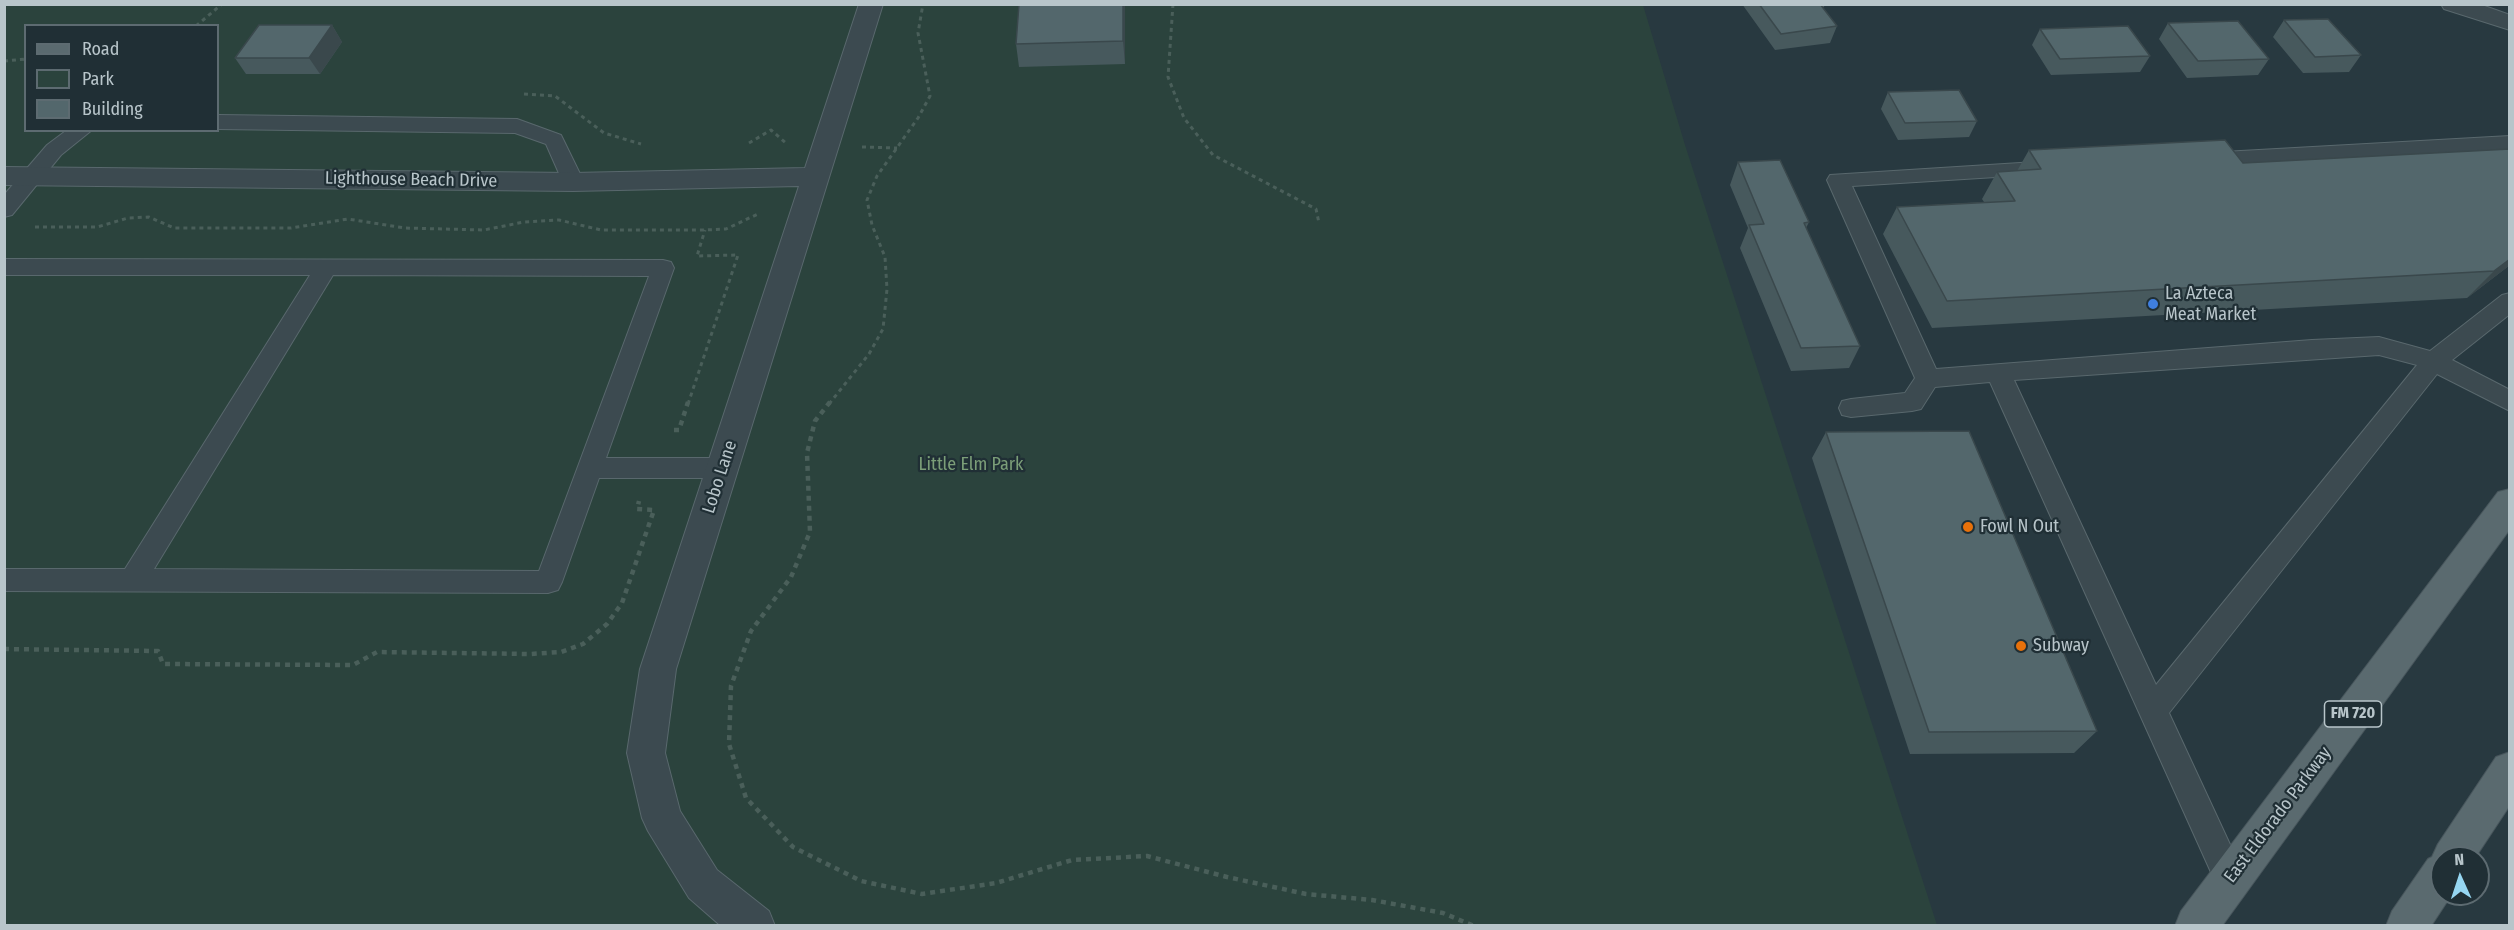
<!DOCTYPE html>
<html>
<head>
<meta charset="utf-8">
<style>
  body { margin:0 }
  #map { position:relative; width:2514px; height:930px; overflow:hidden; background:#283940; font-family:"Fira Sans Condensed",sans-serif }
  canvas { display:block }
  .frame { position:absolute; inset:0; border:6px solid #b8c5ca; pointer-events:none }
  .legend { position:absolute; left:24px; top:24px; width:195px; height:108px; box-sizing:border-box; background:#202f35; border:2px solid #5d6b71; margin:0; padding:8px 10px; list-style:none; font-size:18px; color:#b8c5ca }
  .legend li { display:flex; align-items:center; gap:12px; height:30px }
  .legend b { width:30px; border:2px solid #5d6b71 }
  .north { position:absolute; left:2430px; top:846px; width:60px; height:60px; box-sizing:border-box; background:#202f35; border:2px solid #5d6b71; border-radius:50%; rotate:357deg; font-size:16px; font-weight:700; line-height:24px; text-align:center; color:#b8c5ca }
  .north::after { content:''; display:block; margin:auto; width:21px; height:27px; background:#96d6f1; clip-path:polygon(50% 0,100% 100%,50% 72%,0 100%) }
</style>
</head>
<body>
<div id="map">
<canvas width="2514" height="930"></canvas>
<div class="frame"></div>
<ul class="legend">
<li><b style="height:8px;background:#5a6a6f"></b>Road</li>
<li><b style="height:16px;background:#2b433d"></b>Park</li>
<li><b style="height:16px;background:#53676c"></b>Building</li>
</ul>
<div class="north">N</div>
</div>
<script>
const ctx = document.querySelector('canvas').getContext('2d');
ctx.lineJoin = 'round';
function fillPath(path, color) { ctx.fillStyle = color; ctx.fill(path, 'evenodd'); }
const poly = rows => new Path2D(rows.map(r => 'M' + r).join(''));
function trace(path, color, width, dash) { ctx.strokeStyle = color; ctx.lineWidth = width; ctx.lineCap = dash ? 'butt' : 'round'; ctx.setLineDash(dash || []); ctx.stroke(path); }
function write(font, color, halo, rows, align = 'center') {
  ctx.font = font + ' "Fira Sans Condensed",sans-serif'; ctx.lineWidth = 4.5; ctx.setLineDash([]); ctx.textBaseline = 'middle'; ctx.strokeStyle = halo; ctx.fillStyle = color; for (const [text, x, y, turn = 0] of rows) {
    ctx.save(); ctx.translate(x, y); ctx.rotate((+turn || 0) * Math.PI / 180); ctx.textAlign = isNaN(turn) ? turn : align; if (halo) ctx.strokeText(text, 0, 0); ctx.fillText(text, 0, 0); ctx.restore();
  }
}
fillPath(poly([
  [5,4,1643,5,1685,145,1937,925,5,926],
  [26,26,218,26,218,130,26,130]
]), '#2b433d');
const service = poly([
  [218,115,517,119,561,135,584,182,581,187,573,189,565,187,546,144,515,133,218,129,218,115],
  [67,130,92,130,61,155,12,215,4,217,4,195,47,145,67,130],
  [2510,136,2510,150,2205,167,2198,165,2194,160,2198,155,2205,153,2510,136],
  [2052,161,2060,163,2063,168,2060,173,1852,186,1936,369,2312,340,2379,337,2430,351,2502,295,2510,293,2510,314,2452,360,2510,390,2510,411,2437,374,2169,713,2246,879,2241,890,2230,894,2219,890,1990,382,1935,387,1921,409,1912,411,1851,417,1842,415,1839,408,1842,401,1851,399,1905,393,1915,378,1827,180,1830,175,2052,161],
  [2379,355,2417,365,2156,685,2014,380,2379,355],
  [4,259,663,260,671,262,674,268,606,458,723,458,732,461,736,468,732,475,723,478,599,478,562,582,558,590,548,593,4,591,4,569,125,569,310,275,4,275,4,259],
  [333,275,649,276,539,571,154,569,333,275]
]);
const minor = poly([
  [859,4,883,4,676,669,665,753,680,811,717,870,769,911,775,926,721,926,689,898,648,831,642,818,627,753,640,669,799,186,573,191,4,185,4,167,573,173,805,168,859,4],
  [2441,4,2479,4,2510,15,2510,30,2444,9,2441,4]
]);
const primary = poly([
  [2510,489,2510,529,2222,926,2175,926,2181,911,2498,492,2510,489],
  [2510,752,2510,805,2475,858,2442,858,2442,894,2452,894,2431,926,2386,926,2392,911,2428,859,2432,857,2438,844,2496,757,2510,752]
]);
trace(service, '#59686d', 2);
trace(minor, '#59686d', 2);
trace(primary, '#48565c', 2);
trace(poly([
  [1173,4,1168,77,1184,118,1213,155,1316,209,1319,223],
  [196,26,222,4],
  [4,61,26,59],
  [524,94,555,96,604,133,641,144],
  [749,143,771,130,787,144],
  [862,147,897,148],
  [35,227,97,227,128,218,149,217,174,228,291,228,348,219,405,228,484,230,524,222,559,220,601,230,705,230,726,229,760,213],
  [688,404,738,255,697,256,705,230],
  [829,404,869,354,883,329,887,289,885,257,872,225,867,200,877,176,918,118,930,96,918,33,923,4]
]), '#4a5f5a', 3, [4, 4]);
trace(poly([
  [830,402,815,421,807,453,810,532,791,577,751,631,731,686,729,744,746,798,793,847,861,881,922,894,996,883,1072,860,1147,856,1227,877,1306,894,1372,900,1443,913,1474,926],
  [674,430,679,430,688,402],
  [4,649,158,651,163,664,353,665,377,652,531,654,561,652,583,644,607,624,622,603,654,510,637,509,639,501]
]), '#4a5f5a', 4.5, [5, 5]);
fillPath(service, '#3c4a50');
fillPath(minor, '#3c4a50');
fillPath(primary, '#5a6a6f');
fillPath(poly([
  [1019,4,1125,4,1125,64,1019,67,1016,44],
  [1742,4,1825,4,1824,7,1822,7,1837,26,1830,43,1775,50],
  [2284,20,2361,55,2349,72,2303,73,2273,37],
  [2168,23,2269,59,2258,75,2187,78,2159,39],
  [332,25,342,42,320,74,246,74,235,58],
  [2040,29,2150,56,2140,72,2051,75,2032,45],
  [1888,92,1977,121,1969,137,1898,140,1881,109],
  [2029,150,2243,163,2510,265,2467,298,1932,328,1883,234,1897,207,1984,202,1982,199,1997,172,2017,171],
  [1738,162,1809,222,1806,228,1860,346,1849,368,1791,371,1740,248,1748,228,1730,185],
  [1826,432,2097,731,2074,753,1910,754,1812,458]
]), '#47595d');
fillPath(poly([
  [1123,4,1125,5,1125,64,1123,41],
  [332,25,342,42,320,74,309,58],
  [2510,259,2510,265,2467,298,2494,271]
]), '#3a484c');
const building = poly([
  [1019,4,1123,4,1123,41,1016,44,1019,4],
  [1759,4,1820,4,1837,26,1781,34,1759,4],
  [2328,19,2361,55,2315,57,2284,20,2328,19],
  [2238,21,2269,59,2198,61,2168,23,2238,21],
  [259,25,332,25,309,58,235,58,259,25],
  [2128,26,2150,56,2060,59,2040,29,2128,26],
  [1959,90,1977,121,1905,123,1888,92,1959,90],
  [2225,140,2243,163,2510,149,2510,259,2494,271,1947,301,1897,207,2015,201,1997,172,2041,169,2029,150,2225,140],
  [1780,160,1809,222,1804,223,1860,346,1801,348,1749,225,1764,224,1738,162,1780,160],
  [1969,431,2097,731,1929,732,1826,432,1969,431]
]);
fillPath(building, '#53676c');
trace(building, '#3a484c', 1.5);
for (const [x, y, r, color] of [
  [2153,304,6,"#3f7fe0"],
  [1968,527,6,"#e8710a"],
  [2021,646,6,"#e8710a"]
]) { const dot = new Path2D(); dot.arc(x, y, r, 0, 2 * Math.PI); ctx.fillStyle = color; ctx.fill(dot); trace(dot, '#202f35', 2); }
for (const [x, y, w] of [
  [2353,714,57]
]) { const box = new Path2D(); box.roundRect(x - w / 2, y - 13, w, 26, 4.5); ctx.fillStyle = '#202f35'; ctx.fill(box); trace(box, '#b8c5ca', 1.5); }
write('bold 16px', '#b8c5ca', null, [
  ["FM 720",2353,714]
]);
write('18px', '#b8c5ca', '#202f35', [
  ["Lighthouse Beach Drive",411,180,1],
  ["Lobo Lane",720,477,-72],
  ["East Eldorado Parkway",2278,815,-53]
]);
write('18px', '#b8c5ca', '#202f35', [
  ["La Azteca",2165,294],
  ["Meat Market",2165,315],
  ["Fowl N Out",1980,527],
  ["Subway",2033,646]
], 'left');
write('18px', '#7b9e78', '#202f35', [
  ["Little Elm Park",971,465]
]);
</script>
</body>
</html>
